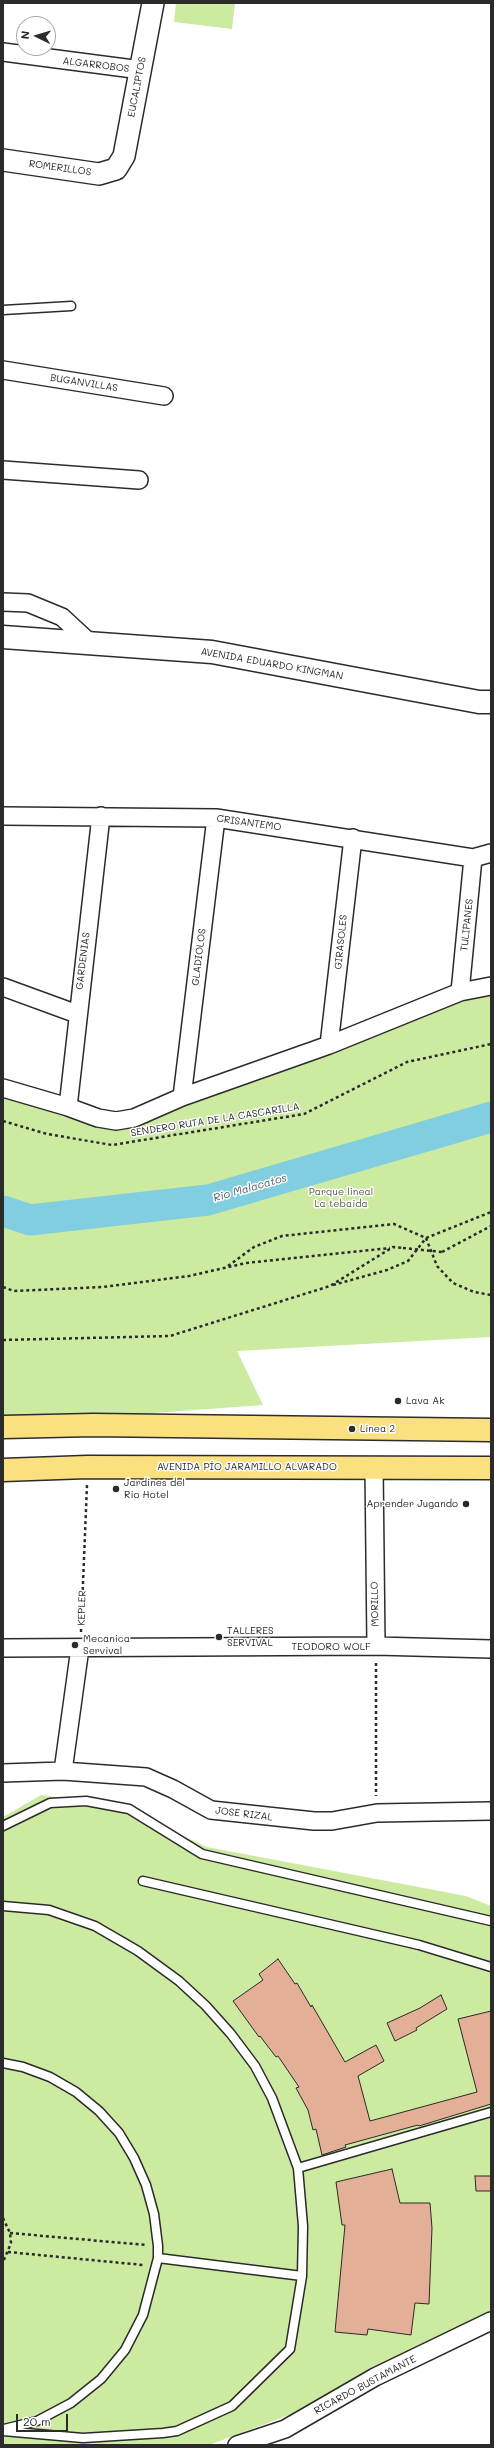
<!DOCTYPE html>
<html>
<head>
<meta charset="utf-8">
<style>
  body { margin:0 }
  #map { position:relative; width:494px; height:2448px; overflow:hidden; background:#fff; font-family:Mali,sans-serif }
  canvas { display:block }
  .frame { position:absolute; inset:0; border:4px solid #2b2b2b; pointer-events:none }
  .north { position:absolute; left:16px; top:16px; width:40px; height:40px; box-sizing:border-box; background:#fff; border:1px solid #aaa; border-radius:50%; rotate:275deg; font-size:11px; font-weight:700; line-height:16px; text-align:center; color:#2b2b2b }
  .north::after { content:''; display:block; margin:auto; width:14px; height:18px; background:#2b2b2b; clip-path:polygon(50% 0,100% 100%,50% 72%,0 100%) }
  .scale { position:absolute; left:16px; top:2414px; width:52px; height:18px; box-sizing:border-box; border:2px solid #2b2b2b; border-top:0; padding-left:5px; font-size:12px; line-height:14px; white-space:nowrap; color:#2b2b2b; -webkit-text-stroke:3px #fff; paint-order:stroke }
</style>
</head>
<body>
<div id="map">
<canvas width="494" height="2448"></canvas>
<div class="frame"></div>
<div class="north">N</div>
<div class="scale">20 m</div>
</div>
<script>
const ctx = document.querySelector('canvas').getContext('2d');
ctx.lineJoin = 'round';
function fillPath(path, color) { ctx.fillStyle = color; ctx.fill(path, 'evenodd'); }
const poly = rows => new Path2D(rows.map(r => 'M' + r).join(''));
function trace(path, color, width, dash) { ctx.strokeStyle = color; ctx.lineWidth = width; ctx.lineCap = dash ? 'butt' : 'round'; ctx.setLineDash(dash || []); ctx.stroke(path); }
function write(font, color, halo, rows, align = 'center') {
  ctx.font = font + ' Mali,sans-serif'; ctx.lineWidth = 3; ctx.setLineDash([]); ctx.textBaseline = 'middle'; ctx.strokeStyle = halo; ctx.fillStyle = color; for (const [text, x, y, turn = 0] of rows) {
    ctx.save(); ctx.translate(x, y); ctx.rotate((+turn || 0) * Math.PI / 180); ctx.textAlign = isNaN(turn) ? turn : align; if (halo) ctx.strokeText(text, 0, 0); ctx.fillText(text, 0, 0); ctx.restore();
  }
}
fillPath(poly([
  [176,3,235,3,232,29,174,22],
  [491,986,491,1337,237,1351,263,1405,3,1424,3,1088,116,1121],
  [41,1795,119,1806,207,1847,466,1896,491,1906,491,2313,308,2408,209,2445,3,2445,3,1817]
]), '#cdeaa1');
trace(poly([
  [3,1211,30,1220,208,1200,491,1117]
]), '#80cedf', 31);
const building = poly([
  [278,1959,295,1984,297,1983,311,2007,312,2005,345,2062,376,2045,384,2061,358,2076,370,2121,477,2092,458,2019,491,2011,491,2104,419,2126,418,2125,345,2145,346,2147,322,2155,316,2129,313,2130,308,2110,296,2088,299,2087,278,2056,276,2057,260,2036,259,2037,233,2001,263,1980,259,1974,278,1959],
  [441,1995,447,2009,416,2028,417,2030,395,2041,387,2023,420,2008,441,1995],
  [392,2169,400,2203,430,2203,432,2228,429,2304,415,2303,411,2335,368,2329,367,2335,335,2332,345,2225,342,2225,336,2182,392,2169],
  [475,2176,491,2176,491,2191,476,2191,475,2176]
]);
fillPath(building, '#e3af97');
trace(building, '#2b2b2b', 1);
const service = poly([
  [3,310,71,306],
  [3,1826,50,1803,86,1801,129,1809,202,1854,491,1921],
  [143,1881,419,1945,491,1967],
  [3,1906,49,1910,95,1926,138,1951,179,1981,206,2006,231,2034,255,2066,272,2098,298,2168,303,2226,302,2276,290,2349,232,2406,177,2431,163,2433,83,2438,3,2431],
  [3,2063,23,2067,50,2077,76,2092,99,2111,119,2133,134,2158,146,2185,154,2214,158,2246,158,2258,143,2315,125,2350,101,2379,71,2403,37,2421,4,2429],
  [298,2168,491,2112],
  [158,2258,302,2276]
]);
const minor = poly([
  [3,52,141,70],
  [3,370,164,396],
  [3,470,139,480],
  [3,602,28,603,62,617,89,642],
  [3,816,216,818,473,858,491,853],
  [3,987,77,1014],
  [460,992,473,858],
  [329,1045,353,838],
  [3,1088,68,1107,98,1118,116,1121,134,1118,182,1097,329,1045,460,992,491,986],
  [182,1097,216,818],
  [68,1107,101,816],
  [374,1466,376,1646],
  [3,1648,376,1646,491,1649],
  [63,1771,80,1648],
  [3,1773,63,1771,146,1777,173,1789,211,1810,314,1821,332,1821,377,1813,491,1811],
  [237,2445,285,2429,375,2377,491,2321]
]);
const tertiary = poly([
  [3,160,99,174,116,169,124,156,153,3]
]);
const secondary = poly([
  [3,637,212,652,479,702,491,702]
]);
const primary = poly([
  [3,1427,93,1425,491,1430],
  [3,1470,87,1467,491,1468]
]);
trace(service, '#2b2b2b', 11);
trace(minor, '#2b2b2b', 20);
trace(tertiary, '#2b2b2b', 24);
trace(secondary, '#2b2b2b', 25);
trace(primary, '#2b2b2b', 25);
trace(poly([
  [3,1121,47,1134,112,1145,304,1114,407,1062,491,1044],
  [426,1238,437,1266,453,1283,474,1292,491,1295],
  [442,1252,491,1226],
  [228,1266,254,1247,282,1236,394,1224,426,1238,491,1212],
  [333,1285,387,1270,408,1261,426,1238],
  [3,1287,14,1291,103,1287,189,1276,246,1263,390,1248],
  [3,1340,170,1336,330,1286,393,1247,403,1248],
  [81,1632,87,1485],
  [376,1663,376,1796],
  [3,2218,10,2233,11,2243,3,2262],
  [10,2233,146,2245],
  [8,2252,143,2265]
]), '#2b2b2b', 2.5, [3, 3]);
trace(service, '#fff', 8);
trace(minor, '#fff', 17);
trace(tertiary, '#fff', 21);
trace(secondary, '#fff', 22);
trace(primary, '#fbe080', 22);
trace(poly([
  [403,1248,442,1252]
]), '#2b2b2b', 2.5, [3, 3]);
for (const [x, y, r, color] of [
  [398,1401,4,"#2b2b2b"],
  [352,1429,4,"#2b2b2b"],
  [116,1489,4,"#2b2b2b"],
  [466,1504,4,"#2b2b2b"],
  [219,1637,4,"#2b2b2b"],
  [75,1645,4,"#2b2b2b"]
]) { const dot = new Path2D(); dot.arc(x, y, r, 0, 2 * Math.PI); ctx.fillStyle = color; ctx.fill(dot); trace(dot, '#fff', 1.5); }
write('10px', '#2b2b2b', '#fff', [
  ["ALGARROBOS",96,65,7],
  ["EUCALIPTOS",137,87,-79],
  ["ROMERILLOS",60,168,8],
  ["BUGANVILLAS",84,383,9],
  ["AVENIDA EDUARDO KINGMAN",272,664,10],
  ["CRISANTEMO",249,823,8],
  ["TULIPANES",467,925,-84],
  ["GIRASOLES",341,942,-84],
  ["GLADIOLOS",199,957,-83],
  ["GARDENIAS",83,961,-83],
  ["SENDERO RUTA DE LA CASCARILLA",215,1120,-9],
  ["AVENIDA PÍO JARAMILLO ALVARADO",247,1467],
  ["MORILLO",375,1604,-91],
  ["KEPLER",82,1608,-88],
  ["TEODORO WOLF",331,1647],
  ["JOSE RIZAL",244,1814,7],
  ["RICARDO BUSTAMANTE",365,2385,-28]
]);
write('10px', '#545b48', '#fff', [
  ["Parque lineal",341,1192],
  ["La tebaida",341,1204]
]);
write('10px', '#2b2b2b', '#fff', [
  ["Lava Ak",406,1401],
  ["Linea 2",360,1429],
  ["Jardines del",124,1483],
  ["Rio Hotel",124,1495],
  ["Aprender Jugando",458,1504,"right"],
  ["TALLERES",227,1631],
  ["SERVIVAL",227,1643],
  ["Mecanica",83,1639],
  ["Servival",83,1651]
], 'left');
write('italic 11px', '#445c61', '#fff', [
  ["Rio Malacatos",250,1188,-16]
]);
</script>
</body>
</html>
